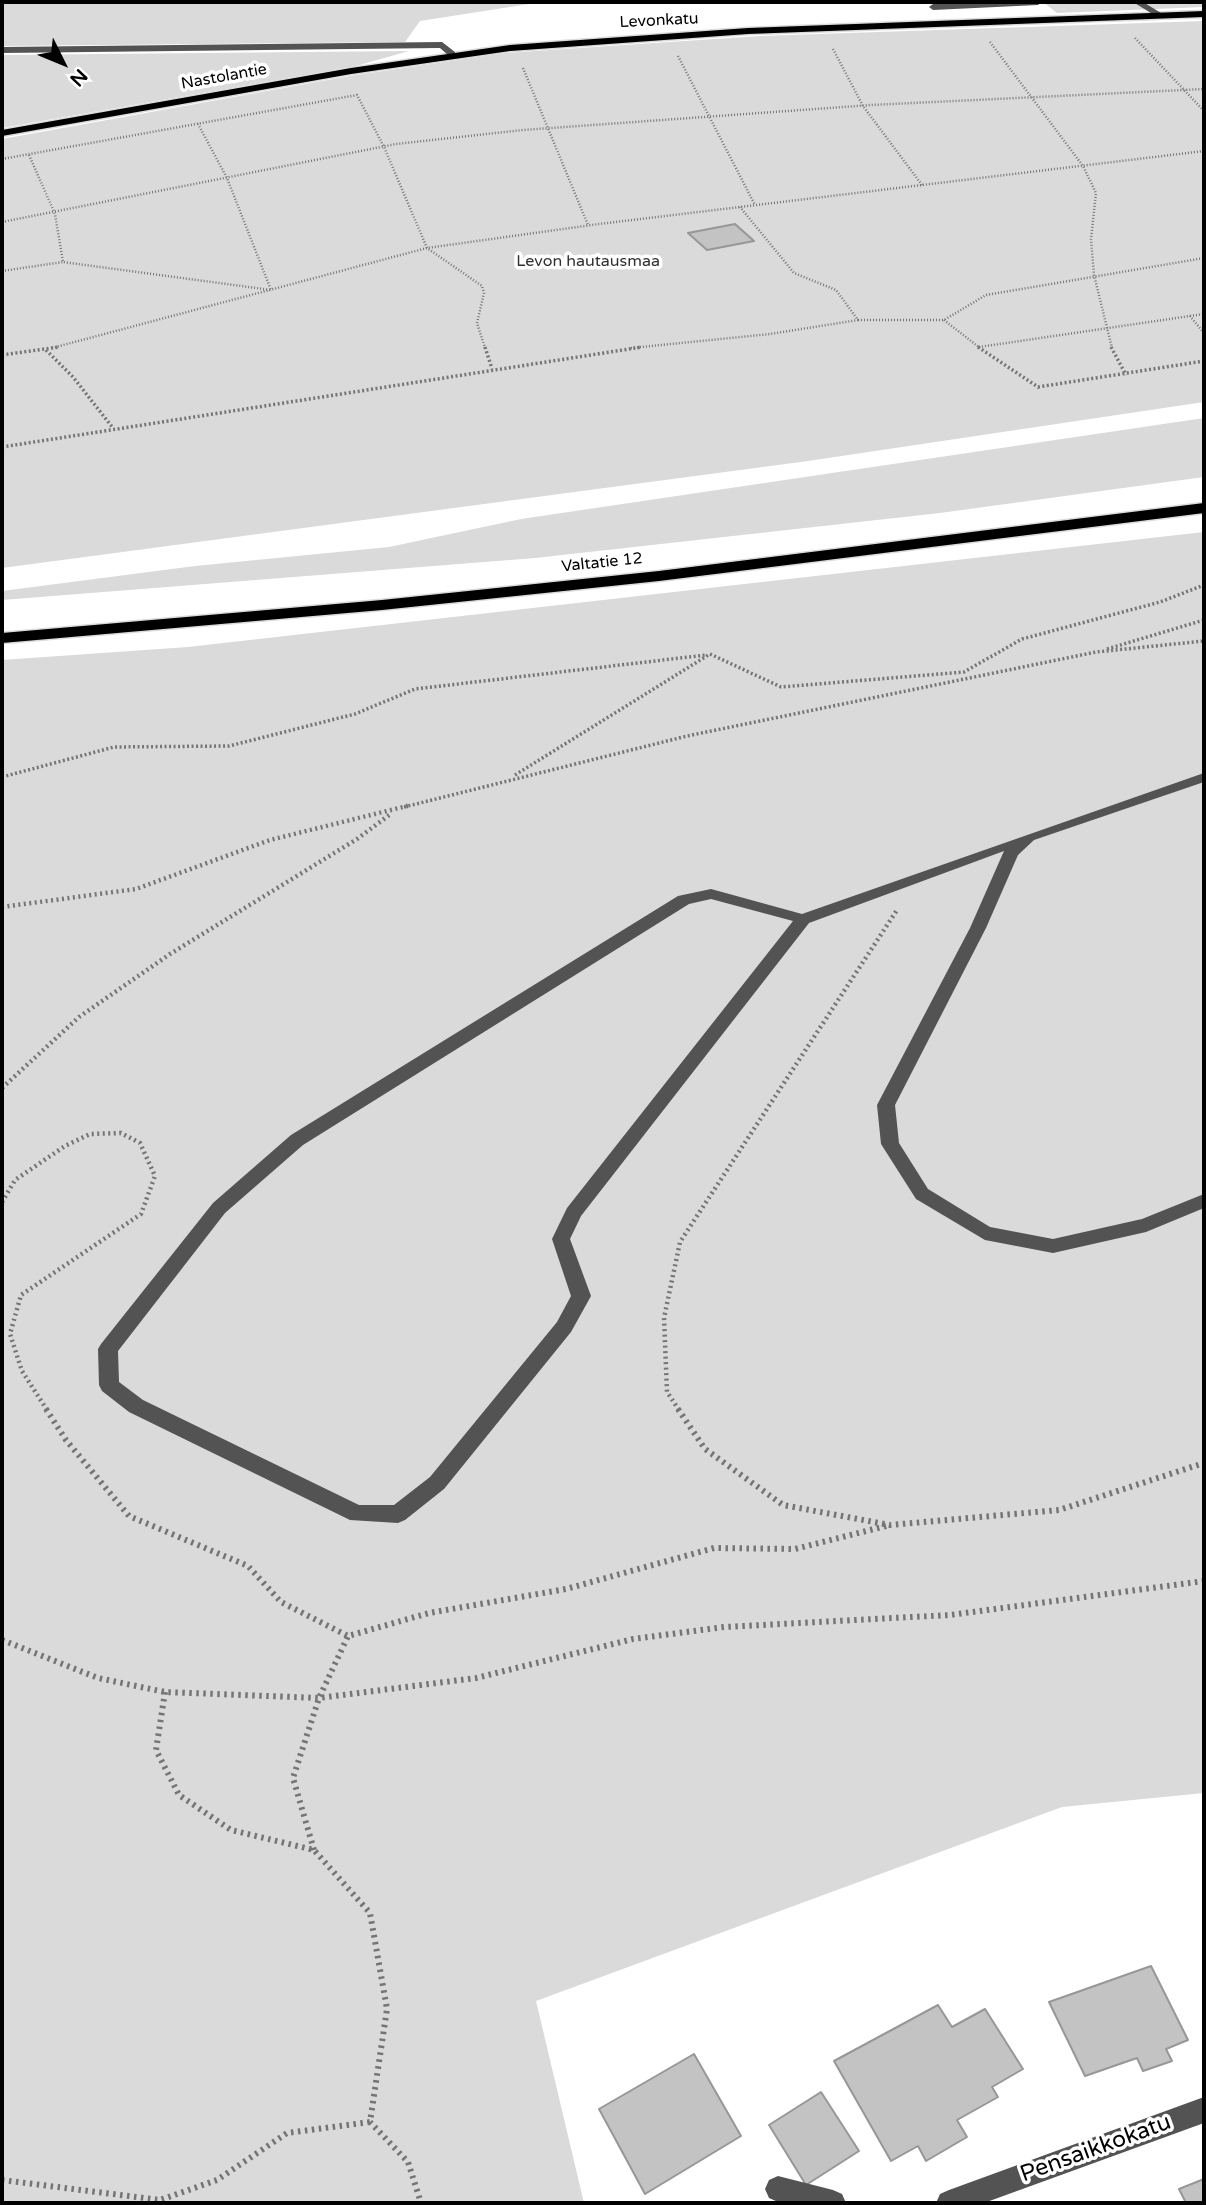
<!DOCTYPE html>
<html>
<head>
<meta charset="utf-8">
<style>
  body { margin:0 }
  #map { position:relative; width:1206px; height:2205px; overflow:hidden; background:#fff; font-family:"Varela Round",sans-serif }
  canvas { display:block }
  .frame { position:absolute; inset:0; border:4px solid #000; pointer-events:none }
  .north { position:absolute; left:28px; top:28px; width:70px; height:70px; -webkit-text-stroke:5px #fff; paint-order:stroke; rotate:133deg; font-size:19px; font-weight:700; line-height:28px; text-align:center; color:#000 }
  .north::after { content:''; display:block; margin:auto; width:24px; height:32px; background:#000; clip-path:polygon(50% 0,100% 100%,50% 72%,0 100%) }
</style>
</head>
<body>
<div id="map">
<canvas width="1206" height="2205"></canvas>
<div class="frame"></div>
<div class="north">N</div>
</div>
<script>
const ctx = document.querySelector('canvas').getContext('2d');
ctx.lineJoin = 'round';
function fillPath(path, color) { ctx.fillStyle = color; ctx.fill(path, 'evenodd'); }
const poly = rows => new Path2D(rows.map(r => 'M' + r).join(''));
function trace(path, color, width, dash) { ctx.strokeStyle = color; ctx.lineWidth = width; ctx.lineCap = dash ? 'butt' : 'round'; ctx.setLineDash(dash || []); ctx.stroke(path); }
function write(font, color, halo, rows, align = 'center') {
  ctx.font = font + ' "Varela Round",sans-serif'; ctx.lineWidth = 7; ctx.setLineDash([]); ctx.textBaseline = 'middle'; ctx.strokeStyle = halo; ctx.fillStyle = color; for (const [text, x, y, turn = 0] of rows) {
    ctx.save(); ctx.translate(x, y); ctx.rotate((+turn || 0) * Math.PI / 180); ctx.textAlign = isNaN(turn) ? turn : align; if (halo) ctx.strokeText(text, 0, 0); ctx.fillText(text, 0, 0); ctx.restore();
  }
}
fillPath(poly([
  [13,2,542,2,420,21,405,42,2,46,2,4],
  [1043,2,1204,2,1204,7,1057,13],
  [1204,21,1204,402,808,461,2,568,2,139,350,76,505,53,760,36],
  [409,51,356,66,2,128,2,55],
  [1204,418,1204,477,940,513,535,558,2,600,2,591,195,566,389,547,521,519],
  [1204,532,1204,1793,1062,1807,536,2001,584,2203,2,2203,2,660,188,647]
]), '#dadada');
const building = poly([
  [735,224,754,241,707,250,688,233,735,224],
  [1151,1966,1188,2040,1166,2049,1172,2061,1143,2071,1137,2058,1085,2076,1049,2002,1151,1966],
  [938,2005,952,2027,985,2009,1023,2069,992,2087,998,2097,957,2120,967,2137,926,2161,918,2146,891,2161,834,2061,938,2005],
  [694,2054,741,2136,645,2194,599,2109,694,2054],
  [821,2092,859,2151,806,2185,769,2125,821,2092],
  [1204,2179,1204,2203,1186,2203,1179,2189,1204,2179]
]);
fillPath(building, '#c3c3c3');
trace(building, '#979797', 2);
const major = poly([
  [1204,11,1204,17,748,34,510,51,351,74,2,136,2,130,351,68,510,45,748,28,1204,11]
]);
const highway = poly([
  [1204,503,1204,513,659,581,382,610,2,643,2,633,382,600,659,571,1204,503]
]);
trace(major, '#dbdbdb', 3);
trace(highway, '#dbdbdb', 3);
trace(poly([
  [1135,38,1204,111],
  [990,42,1083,166,1096,193,1091,239,1094,275,1112,348],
  [833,49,863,106,922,185],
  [678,56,755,205],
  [523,68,588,225],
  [29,155,55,214,63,262,271,290,227,178,198,124],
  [2,159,357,95,384,147,427,248,482,286,484,293,477,323,485,348],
  [2,222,396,144,523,130,871,105,1204,89],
  [2,271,63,262],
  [1190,316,1204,314],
  [858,320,944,320,986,295,1204,258],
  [944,320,980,348],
  [979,347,1190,316,1204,333],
  [52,348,427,248,599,224,1204,151],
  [631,348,770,334,858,320,836,290,794,273,740,207]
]), '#757575', 2.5, [1, 2]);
trace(poly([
  [485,347,492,369],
  [978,347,1038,387,1204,361],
  [1111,347,1126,375],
  [46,350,73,377,113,428],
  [2,355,59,347],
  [2,447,642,347],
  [1107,649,1204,620],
  [515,775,710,654,781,687,964,672,1022,639,1160,602,1204,585],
  [2,777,114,747,229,746,355,714,415,689,706,655],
  [404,807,687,736,1096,652,1204,641]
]), '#757575', 3.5, [2, 2.5]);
trace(poly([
  [2,907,136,889,270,840,411,805],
  [2,1088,79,1017,170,954,357,839,392,813],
  [2,1202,15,1180,65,1146,90,1134,121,1133,140,1143,155,1176,141,1214,21,1295,10,1334,22,1371,47,1410],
  [679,1410,667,1392,664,1318,680,1242,897,910]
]), '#757575', 4.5, [2, 3.5]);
trace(poly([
  [46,1409,66,1440,129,1516,248,1566,281,1602,348,1636,429,1613,566,1589,714,1548,795,1549,890,1525],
  [678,1409,705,1449,783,1505,890,1525,1059,1510,1204,1463],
  [2,1640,98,1678,165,1692,319,1698,476,1678,633,1639,724,1627,950,1615,1204,1581],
  [165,1692,156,1750,179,1795,231,1830,314,1850,370,1913,387,2009,370,2122,408,2162,421,2203],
  [314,1850,293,1778,319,1698,348,1636],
  [2,2180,160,2200,217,2180,287,2133,370,2122]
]), '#757575', 6, [2.5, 4.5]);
fillPath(poly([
  [988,2,1042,2,1038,5,933,10,929,7,933,4,988,2],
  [1133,2,1143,2,1166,16,1159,18,1133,2],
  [442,42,455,52,455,56,449,56,440,48,2,53,2,47,442,42],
  [1204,773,1204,782,1034,840,1018,855,986,928,895,1105,899,1143,928,1189,990,1227,1053,1239,1142,1219,1204,1194,1204,1208,1146,1232,1053,1253,985,1240,916,1199,881,1144,877,1105,970,928,1004,851,809,923,581,1216,570,1239,591,1296,571,1332,444,1489,405,1520,398,1523,350,1520,129,1412,102,1391,99,1385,98,1349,101,1344,213,1203,291,1135,678,896,711,889,802,914,1204,773],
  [711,899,793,921,567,1208,552,1239,571,1296,557,1322,430,1477,394,1505,359,1505,143,1400,119,1382,118,1351,225,1213,303,1145,689,904,711,899],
  [1204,2097,1204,2123,984,2203,936,2203,940,2194,949,2190,1204,2097],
  [778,2176,833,2190,842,2194,846,2203,778,2202,769,2198,765,2189,769,2180,778,2176]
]), '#535353');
fillPath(major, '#000');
fillPath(highway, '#000');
write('16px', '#000', '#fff', [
  ["Levonkatu",659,21,-3],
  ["Nastolantie",224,77,-10],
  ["Valtatie 12",602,563,-6]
]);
write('16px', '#313131', '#fff', [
  ["Levon hautausmaa",588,262]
]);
write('23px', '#000', '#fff', [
  ["Pensaikkokatu",1096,2149,-20]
]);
</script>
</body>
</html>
